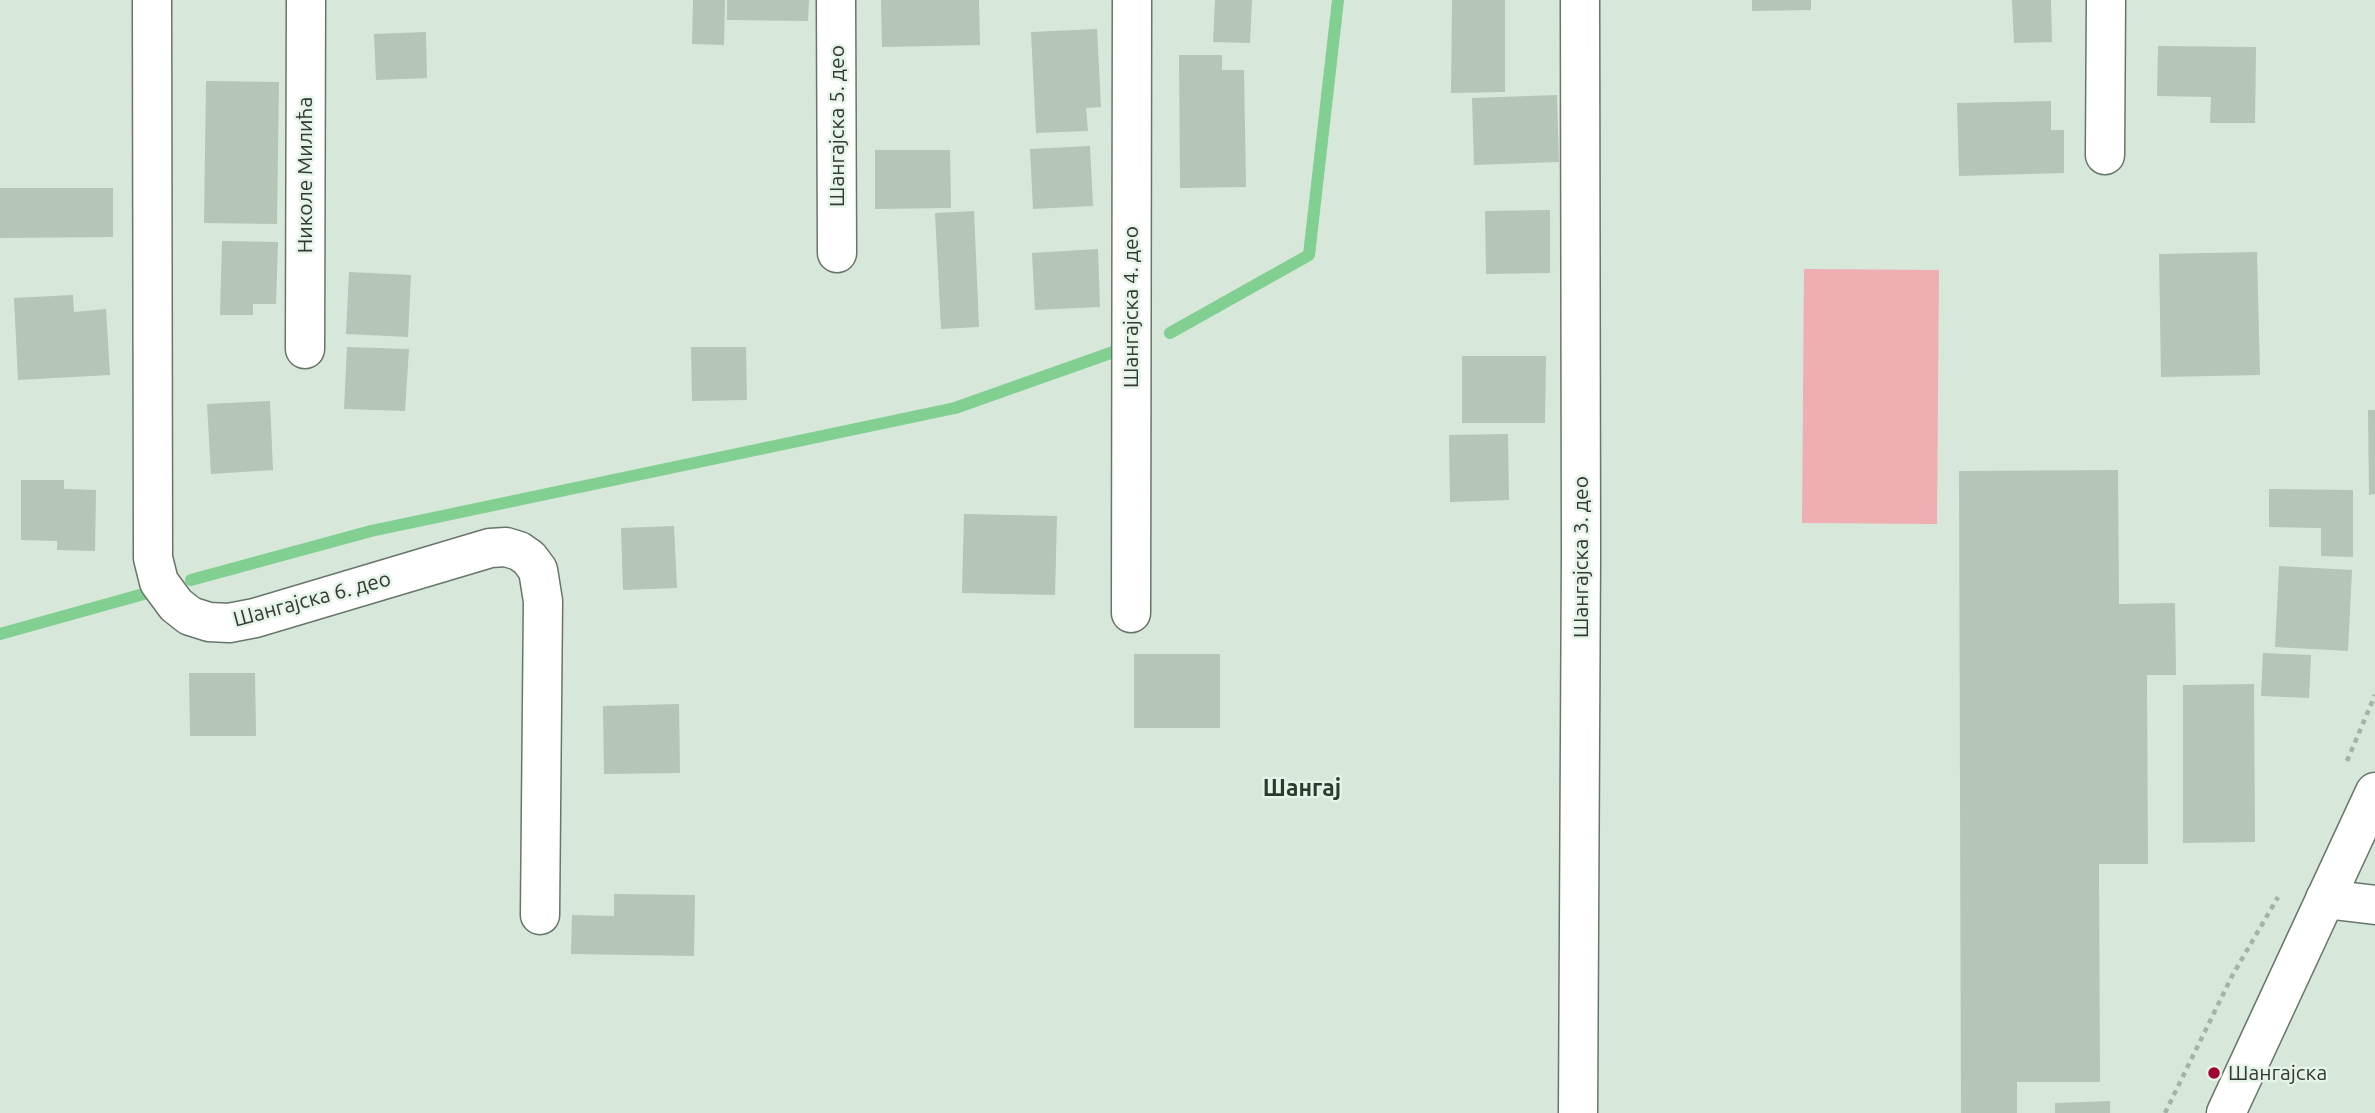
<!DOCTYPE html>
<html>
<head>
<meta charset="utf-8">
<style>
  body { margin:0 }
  canvas { display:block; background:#d7e7d9 }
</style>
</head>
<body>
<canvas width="2375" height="1113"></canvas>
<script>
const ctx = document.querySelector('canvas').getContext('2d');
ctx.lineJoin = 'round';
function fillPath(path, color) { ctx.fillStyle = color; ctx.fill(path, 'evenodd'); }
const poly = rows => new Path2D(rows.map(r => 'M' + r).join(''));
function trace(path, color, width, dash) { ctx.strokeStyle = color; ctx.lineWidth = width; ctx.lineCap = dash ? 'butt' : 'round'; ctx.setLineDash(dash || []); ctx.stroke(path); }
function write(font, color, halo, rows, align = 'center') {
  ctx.font = font + ' Ubuntu,sans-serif'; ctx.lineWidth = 5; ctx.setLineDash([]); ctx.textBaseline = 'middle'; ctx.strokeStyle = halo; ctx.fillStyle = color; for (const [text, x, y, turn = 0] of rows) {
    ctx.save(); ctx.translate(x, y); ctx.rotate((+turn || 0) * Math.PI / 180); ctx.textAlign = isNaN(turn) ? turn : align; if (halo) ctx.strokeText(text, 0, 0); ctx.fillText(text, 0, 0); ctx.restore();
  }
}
fillPath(poly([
  [1804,269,1939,270,1937,524,1802,523]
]), '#efaeb1');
trace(poly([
  [1170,333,1309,255,1338,0],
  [191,580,371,531,955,408,1119,350],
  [0,634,158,590]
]), '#82cf92', 12);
fillPath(poly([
  [693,0,725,0,724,45,692,44],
  [727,0,809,0,808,21,727,20],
  [881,0,979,0,980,45,882,47],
  [1215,0,1252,0,1250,43,1213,42],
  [1452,0,1505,0,1505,92,1451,93],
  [1752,0,1811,0,1811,10,1752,11],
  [2012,0,2051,0,2052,42,2014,43],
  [1097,29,1101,107,1086,108,1088,131,1036,133,1031,32],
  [426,32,427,78,376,80,374,34],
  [2158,46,2256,47,2255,123,2210,123,2211,97,2157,96],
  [1179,55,1222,55,1222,70,1244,70,1246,187,1180,188],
  [206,81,279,82,277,224,204,223],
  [1557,95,1559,162,1474,165,1472,98],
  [2051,101,2051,130,2064,130,2064,173,1959,176,1957,103],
  [1090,146,1093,206,1033,209,1030,149],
  [875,150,950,150,951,208,875,209],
  [0,188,113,188,113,237,0,238],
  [1550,210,1550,273,1486,274,1485,211],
  [974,211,979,327,941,329,935,213],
  [222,241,278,242,276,304,253,304,253,315,220,315],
  [1098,249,1100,307,1035,310,1032,253],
  [2257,252,2260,375,2161,377,2159,254],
  [349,272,411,275,408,337,346,334],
  [73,295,74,312,106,309,110,375,18,380,14,298],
  [347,347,409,349,405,411,344,409],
  [691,347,746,347,747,400,692,401],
  [1462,356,1546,356,1545,423,1462,423],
  [270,401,273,470,211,474,207,404],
  [2368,410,2375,410,2375,494,2369,495],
  [1508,434,1509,500,1450,502,1449,435],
  [2118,470,2119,604,2175,603,2176,675,2147,675,2148,864,2099,864,2100,1082,2017,1082,2017,1113,1961,1113,1959,471],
  [21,480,64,480,64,489,96,490,95,551,57,550,57,541,21,540],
  [2269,489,2353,490,2353,557,2321,556,2321,528,2269,527],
  [964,514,1057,516,1055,595,962,593],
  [674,526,677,588,623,590,621,528],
  [2279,566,2352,570,2348,651,2275,647],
  [2263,653,2311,655,2309,698,2261,696],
  [1134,654,1220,654,1220,728,1134,728],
  [189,673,255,673,256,736,190,736],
  [2254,684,2255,842,2183,843,2183,685],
  [679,704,680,773,604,774,603,706],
  [614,894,695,895,694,956,571,954,572,915,614,916],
  [2110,1101,2110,1113,2055,1113,2055,1103]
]), '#b5c5b8');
const minor = poly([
  [152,0,153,558,159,582,176,605,190,616,209,622,229,623,255,618,490,548,506,547,519,551,529,558,538,570,543,601,540,915],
  [836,0,837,253],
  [2105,155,2106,0],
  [305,349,306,0],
  [1131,613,1132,0],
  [2325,899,2375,905],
  [1578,1113,1581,552,1580,0]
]);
const secondary = poly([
  [2226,1113,2375,792]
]);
trace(minor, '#68766a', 41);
trace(secondary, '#68766a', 41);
trace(poly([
  [2347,761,2375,695],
  [2165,1113,2232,976,2278,897]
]), '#a5b2a6', 4.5, [5, 5]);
trace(minor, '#fff', 38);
trace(secondary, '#fff', 38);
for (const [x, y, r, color] of [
  [2214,1073,7,"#a20232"]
]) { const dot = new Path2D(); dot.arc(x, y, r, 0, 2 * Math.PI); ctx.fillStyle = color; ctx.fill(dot); trace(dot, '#e4f4e6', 2.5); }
write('21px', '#333934', '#e4f4e6', [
  ["Шангајска 5. део",837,126,-90],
  ["Николе Милића",305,175,-90],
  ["Шангајска 4. део",1131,307,-90],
  ["Шангајска 3. део",1581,557,-90],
  ["Шангајска 6. део",312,599,-15]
]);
write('21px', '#333934', '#e4f4e6', [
  ["Шангајска",2228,1073]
], 'left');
write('bold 23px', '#2d3a2f', '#e4f4e6', [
  ["Шангај",1302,788]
]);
</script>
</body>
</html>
